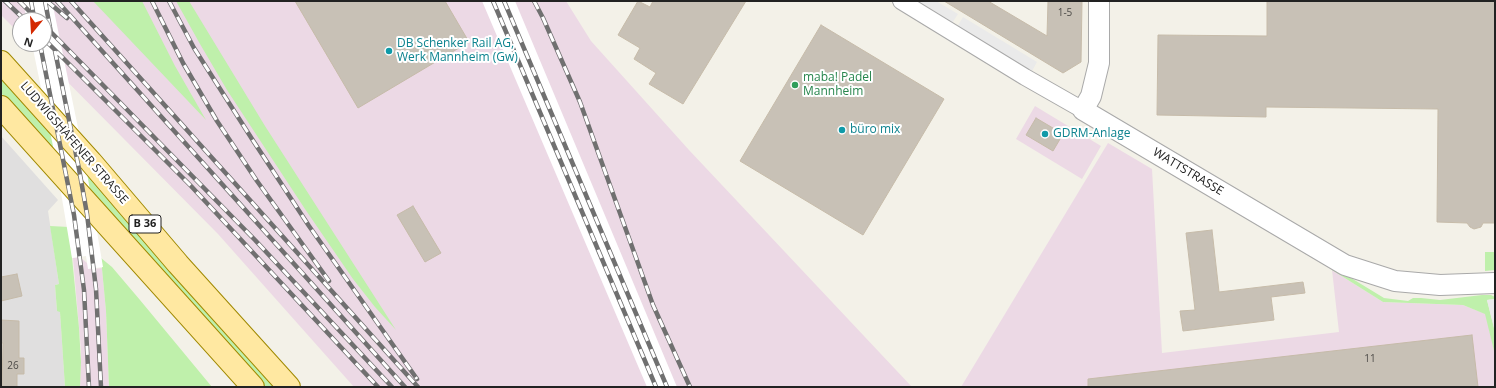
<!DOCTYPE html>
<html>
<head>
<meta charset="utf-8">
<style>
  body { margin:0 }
  #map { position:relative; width:1496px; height:388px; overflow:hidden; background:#f3f1e8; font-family:"Open Sans",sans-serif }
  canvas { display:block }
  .frame { position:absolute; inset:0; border:2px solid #222; pointer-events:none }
  .north { position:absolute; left:12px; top:12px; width:40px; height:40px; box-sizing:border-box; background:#fff; border:1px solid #a7a7a7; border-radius:50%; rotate:198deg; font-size:11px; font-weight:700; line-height:16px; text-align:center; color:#222 }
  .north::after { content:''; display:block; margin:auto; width:14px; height:18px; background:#d42900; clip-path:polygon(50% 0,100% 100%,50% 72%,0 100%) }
</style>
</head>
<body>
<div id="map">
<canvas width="1496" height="388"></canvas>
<div class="frame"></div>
<div class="north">N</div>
</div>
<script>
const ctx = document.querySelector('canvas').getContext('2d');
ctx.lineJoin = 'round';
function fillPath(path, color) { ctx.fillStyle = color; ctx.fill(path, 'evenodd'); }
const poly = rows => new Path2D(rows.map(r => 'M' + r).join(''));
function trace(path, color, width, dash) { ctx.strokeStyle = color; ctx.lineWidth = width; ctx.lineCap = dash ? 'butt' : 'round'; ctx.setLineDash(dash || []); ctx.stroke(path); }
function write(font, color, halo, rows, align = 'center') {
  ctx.font = font + ' "Open Sans",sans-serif'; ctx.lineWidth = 4; ctx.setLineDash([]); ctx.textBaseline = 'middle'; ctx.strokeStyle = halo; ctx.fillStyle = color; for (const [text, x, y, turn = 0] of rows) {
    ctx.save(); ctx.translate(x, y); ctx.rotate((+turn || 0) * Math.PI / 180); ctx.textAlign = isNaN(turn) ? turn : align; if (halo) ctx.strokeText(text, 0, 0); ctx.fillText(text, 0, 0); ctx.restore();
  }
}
fillPath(poly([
  [1,136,58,200,48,211,59,284,55,285,57,311,60,311,65,387,1,387]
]), '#e0dfdf');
fillPath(poly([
  [1,1,566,1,591,41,689,150,912,387,354,387,218,234,30,44,44,44,44,20,20,20,20,34,1,15],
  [1035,106,1101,146,1082,179,1016,139],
  [1108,143,1152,169,1162,353,1339,332,1332,270,1383,302,1463,305,1486,314,1495,355,1495,387,961,387],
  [80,257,94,269,102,268,106,311,109,387,80,387,81,350,73,258]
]), '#ecd9e5');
fillPath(poly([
  [93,1,142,1,175,66,206,120],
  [176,1,189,1,265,126,396,330,375,307,353,279,305,209,227,90,200,44],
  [1,76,276,387,262,387,1,93],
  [50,226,69,227,79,328,81,362,80,387,65,387,60,312,57,311,55,285,59,284],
  [1485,252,1495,252,1495,270,1485,271],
  [101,258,112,267,140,300,212,387,109,387,106,311],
  [1333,267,1384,298,1408,301,1413,298,1421,298,1440,300,1482,295,1491,295,1495,297,1495,299,1487,300,1495,332,1495,355,1485,314,1463,305,1383,302,1332,270]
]), '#bff0ab');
fillPath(poly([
  [915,1,936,1,958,14,952,23],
  [963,17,1037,62,1032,71,957,27],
  [1495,299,1495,332,1487,300]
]), '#eaeaea');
fillPath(poly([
  [23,1,52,1,86,167,103,267,88,269,86,256,72,258,54,151,32,44,44,44,44,20,27,20],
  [482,1,515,1,677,387,647,387]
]), '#fff');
const building = poly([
  [295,1,445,1,469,42,358,108,295,1],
  [638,1,650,7,653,1,746,1,683,104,649,84,656,73,634,59,640,48,618,35,638,1],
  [944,1,988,1,1047,36,1048,1,1082,1,1081,62,1063,73,944,1],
  [1267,1,1495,1,1495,223,1483,223,1481,227,1474,229,1470,227,1467,223,1437,222,1438,109,1266,107,1266,117,1157,115,1158,35,1267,36,1267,1],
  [821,25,944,99,863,235,740,161,821,25],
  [1036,118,1063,134,1053,151,1026,135,1036,118],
  [413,206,441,253,425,262,397,215,413,206],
  [1212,230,1219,292,1303,282,1305,293,1271,297,1274,320,1183,331,1180,311,1195,310,1186,233,1212,230],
  [17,274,22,296,1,301,1,277,17,274],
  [1,320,19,321,19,358,24,358,24,374,17,374,17,387,2,387,3,343,1,343,1,320],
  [1472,335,1478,387,1088,387,1088,379,1472,335]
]);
fillPath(building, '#c8c1b6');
trace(building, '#c6bba9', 1);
const minor = poly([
  [901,1,1025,77,1083,110]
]);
const tertiary = poly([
  [1099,1,1099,63,1091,96,1083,110,1345,265,1395,281,1440,285,1495,283]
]);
const primary = poly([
  [1,62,91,162,178,264,289,387],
  [1,107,253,387]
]);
trace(minor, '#a9a9a9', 18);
trace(tertiary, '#a9a9a9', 22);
trace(primary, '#a08900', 24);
trace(minor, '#fff', 16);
trace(tertiary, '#fff', 20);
trace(primary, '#ffe8a1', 22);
const rail = poly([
  [5,1,25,20],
  [19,1,38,20],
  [31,1,34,17],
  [45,1,51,33],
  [47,1,67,18],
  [57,1,405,387],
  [71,1,418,387],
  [152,1,183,63,217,121,257,181,329,281],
  [169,1,194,48,252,139,309,226,417,379],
  [493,1,656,387],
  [504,1,667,387],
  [534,1,543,18,580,102,653,305,690,387],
  [44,25,255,240,392,387],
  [44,39,191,186,378,387],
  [40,44,74,215,84,290,89,387],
  [55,51,79,169,87,214,96,289,101,387]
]);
trace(rail, '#707070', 4.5);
trace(rail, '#fff', 3, [9]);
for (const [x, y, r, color] of [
  [389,51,4,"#0f9aa8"],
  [795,85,4,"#2e9e5b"],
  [842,130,4,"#0f9aa8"],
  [1045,134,4,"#0f9aa8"]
]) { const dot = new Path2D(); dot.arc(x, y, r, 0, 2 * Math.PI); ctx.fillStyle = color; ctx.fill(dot); trace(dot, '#fff', 1.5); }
write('10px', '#4c4a47', null, [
  ["1-5",1065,13],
  ["11",1370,359],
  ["26",13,366]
]);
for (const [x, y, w] of [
  [145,224,32]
]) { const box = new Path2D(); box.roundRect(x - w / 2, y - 9, w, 18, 3); ctx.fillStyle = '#fff'; ctx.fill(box); trace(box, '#222', 1); }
write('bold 11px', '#222', null, [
  ["B 36",145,224]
]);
write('12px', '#0d838f', '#fff', [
  ["DB Schenker Rail AG,",397,44],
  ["Werk Mannheim (Gw)",397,58],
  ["büro mix",850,130],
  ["GDRM-Anlage",1053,134]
], 'left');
write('12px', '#27864d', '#fff', [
  ["maba! Padel",803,78],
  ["Mannheim",803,92]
], 'left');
write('12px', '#222', '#fff', [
  ["LUDWIGSHAFENER STRASSE",74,143,49],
  ["WATTSTRASSE",1188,172,31]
]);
</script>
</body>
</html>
